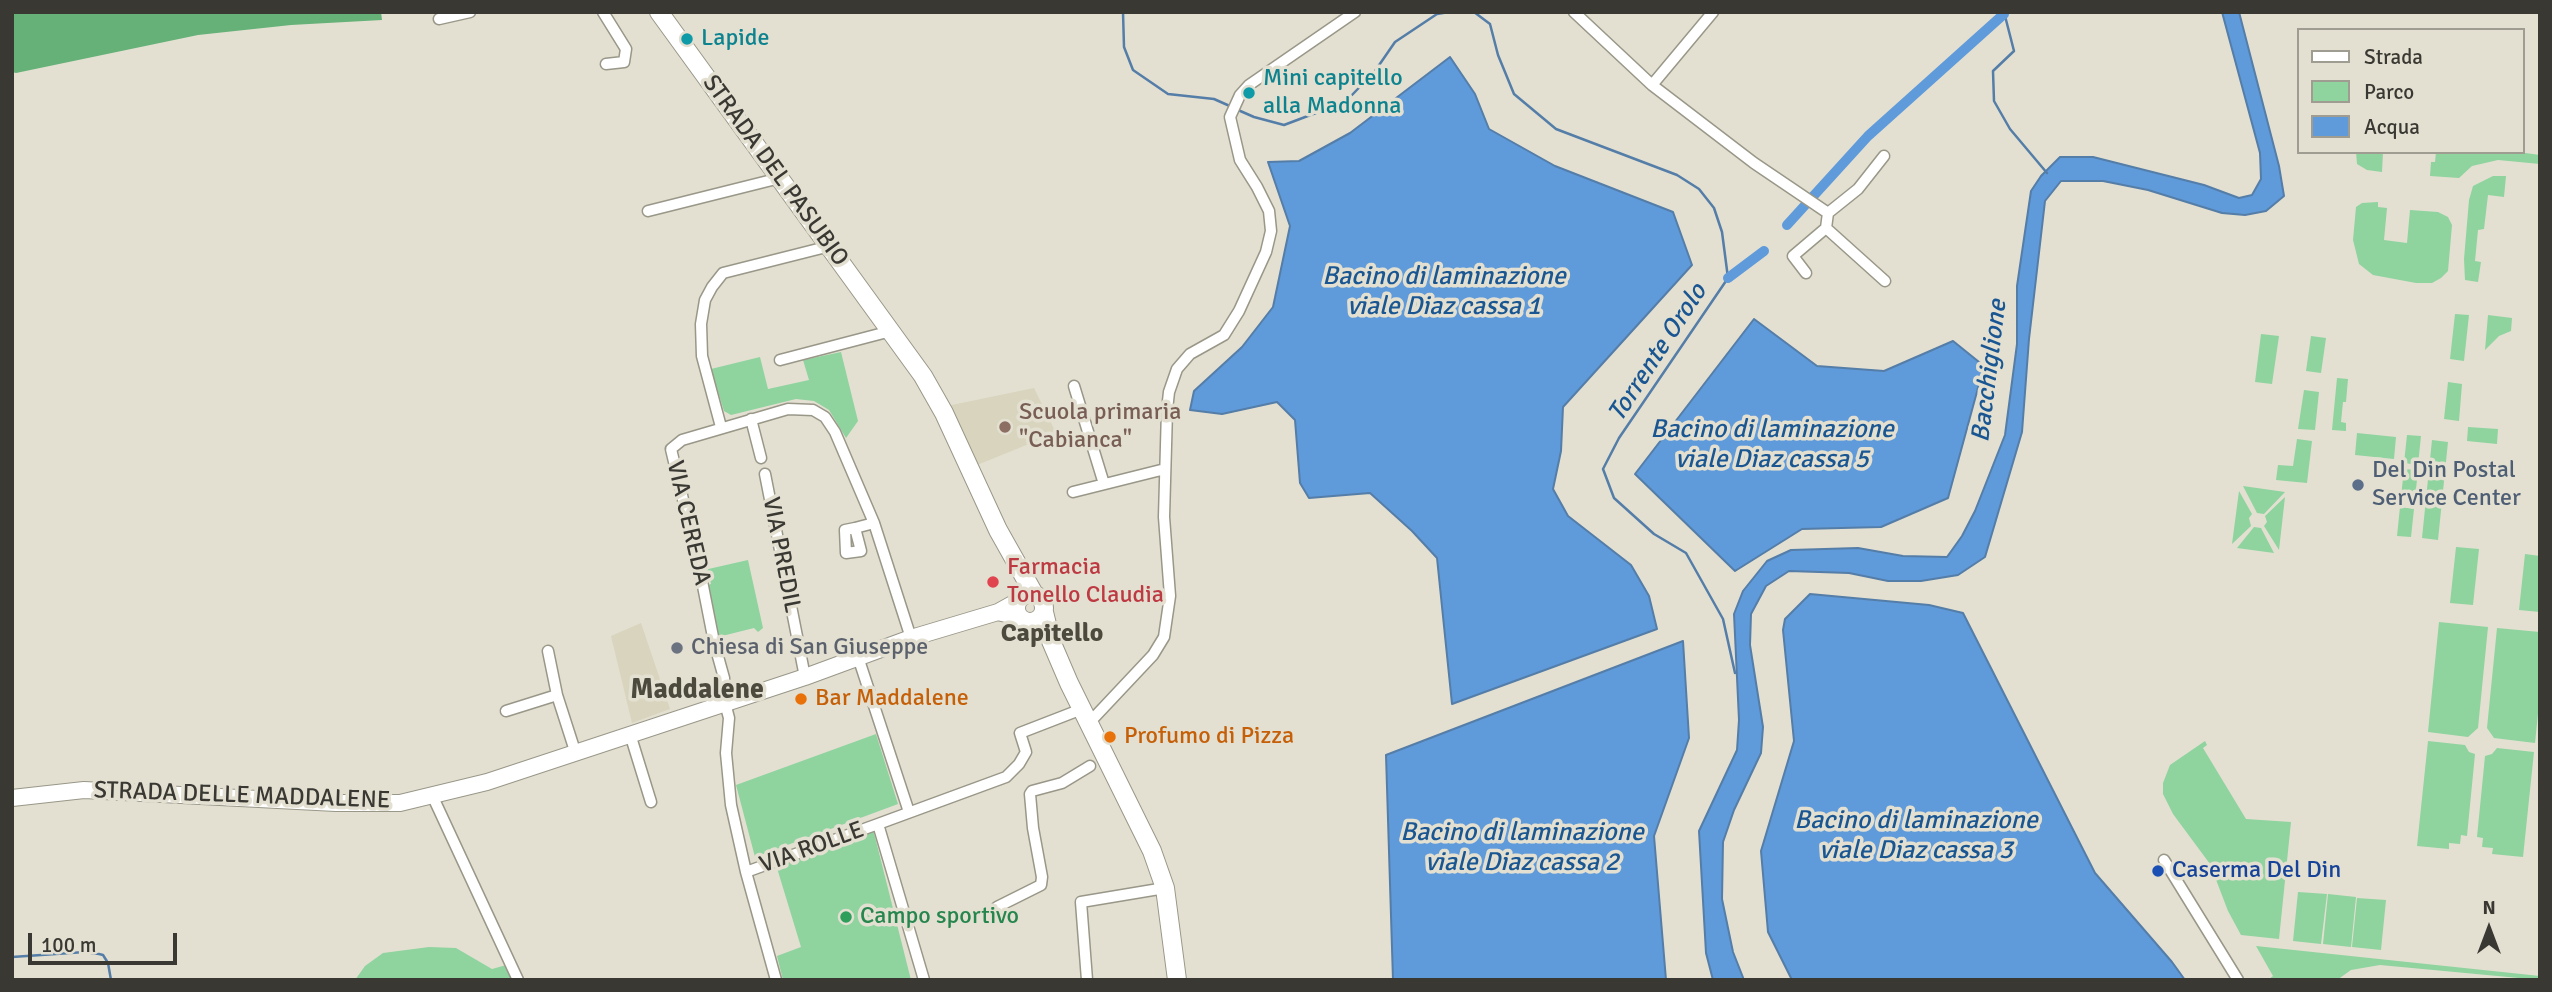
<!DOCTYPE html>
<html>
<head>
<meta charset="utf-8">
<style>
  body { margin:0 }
  #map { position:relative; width:2552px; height:992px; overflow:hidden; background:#e3e0d1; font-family:Signika,sans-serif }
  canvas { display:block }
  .frame { position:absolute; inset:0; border:14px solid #393832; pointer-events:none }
  .legend { position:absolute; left:2297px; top:28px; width:228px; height:126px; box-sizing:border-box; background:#e3e0d1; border:2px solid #9f9d91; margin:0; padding:9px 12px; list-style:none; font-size:21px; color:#393832 }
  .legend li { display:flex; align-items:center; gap:14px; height:35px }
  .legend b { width:35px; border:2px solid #9f9d91 }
  .north { position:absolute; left:2454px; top:894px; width:70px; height:70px; -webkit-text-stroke:5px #e3e0d1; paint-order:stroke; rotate:0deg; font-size:19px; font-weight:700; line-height:28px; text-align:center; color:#393832 }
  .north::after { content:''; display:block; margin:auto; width:24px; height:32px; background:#393832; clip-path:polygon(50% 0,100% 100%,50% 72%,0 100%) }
  .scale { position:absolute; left:28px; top:933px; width:149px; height:32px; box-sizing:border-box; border:4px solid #393832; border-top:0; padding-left:9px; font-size:21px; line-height:24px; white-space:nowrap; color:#393832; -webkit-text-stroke:5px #e3e0d1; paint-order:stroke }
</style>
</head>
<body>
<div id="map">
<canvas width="2552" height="992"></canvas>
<div class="frame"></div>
<ul class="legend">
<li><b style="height:9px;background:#fff"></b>Strada</li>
<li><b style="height:19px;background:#8fd39f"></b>Parco</li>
<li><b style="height:19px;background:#5f9ada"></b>Acqua</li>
</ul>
<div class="north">N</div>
<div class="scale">100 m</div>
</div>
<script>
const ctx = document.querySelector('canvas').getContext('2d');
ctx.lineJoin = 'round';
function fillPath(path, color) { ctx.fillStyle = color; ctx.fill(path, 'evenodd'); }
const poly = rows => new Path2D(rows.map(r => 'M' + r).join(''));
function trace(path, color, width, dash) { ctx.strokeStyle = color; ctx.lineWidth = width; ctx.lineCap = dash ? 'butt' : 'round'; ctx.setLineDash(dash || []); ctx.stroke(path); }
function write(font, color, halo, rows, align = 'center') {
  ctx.font = font + ' Signika,sans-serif'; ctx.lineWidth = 7; ctx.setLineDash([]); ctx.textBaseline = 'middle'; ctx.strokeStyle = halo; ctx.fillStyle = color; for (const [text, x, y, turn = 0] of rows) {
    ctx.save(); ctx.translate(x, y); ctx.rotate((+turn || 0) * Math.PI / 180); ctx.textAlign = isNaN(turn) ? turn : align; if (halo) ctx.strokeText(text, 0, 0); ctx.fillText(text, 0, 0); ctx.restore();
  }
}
fillPath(poly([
  [1034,388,1056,433,977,465,947,406],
  [641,623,670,709,632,723,611,636]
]), '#d8d4bd');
fillPath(poly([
  [2356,152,2383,152,2382,172,2367,170,2357,164],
  [2436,152,2518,152,2540,155,2540,164,2498,160,2472,166,2459,178,2430,176,2431,162,2435,162],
  [2493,176,2506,176,2504,197,2488,195,2484,229,2478,230,2475,261,2481,262,2478,282,2465,280,2464,259,2469,200,2473,186],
  [2378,202,2378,207,2387,208,2384,240,2407,243,2410,210,2438,212,2448,217,2452,225,2448,271,2441,278,2432,283,2416,283,2373,275,2359,264,2353,240,2356,207,2362,203],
  [2455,314,2469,315,2464,361,2450,359],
  [2488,315,2512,318,2511,331,2499,336,2485,350],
  [2261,334,2279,336,2272,384,2255,382],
  [2311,336,2326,338,2321,373,2306,371],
  [841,352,858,421,846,438,829,410,814,401,796,399,731,415,724,411,711,369,760,357,768,389,809,380,803,360],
  [2337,378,2348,379,2346,402,2343,402,2341,422,2346,423,2346,431,2332,430],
  [2448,382,2462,384,2459,421,2444,419],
  [2304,390,2319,392,2315,430,2298,429],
  [2468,427,2498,429,2497,444,2467,441],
  [2357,433,2396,437,2394,459,2355,455],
  [2407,435,2421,436,2418,465,2404,463],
  [2297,439,2312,441,2307,483,2276,480,2278,465,2293,466],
  [2432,440,2448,442,2438,540,2422,538],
  [2404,469,2418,470,2415,499,2401,497],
  [2243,486,2285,492,2264,514,2257,513],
  [2239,491,2252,514,2249,518,2251,526,2232,544],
  [2285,497,2279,550,2264,526,2267,522,2265,516],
  [2400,507,2414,509,2411,537,2397,536],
  [2254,527,2261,528,2274,553,2237,548],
  [2456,547,2479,549,2473,605,2450,603],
  [2525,554,2540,556,2540,612,2519,610],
  [748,560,763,628,758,632,754,628,718,637,708,585,711,584,709,575,704,570],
  [2439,622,2488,627,2478,728,2468,737,2428,732],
  [2497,628,2540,632,2540,694,2535,743,2494,738,2487,728],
  [876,734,898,804,755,857,736,785],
  [2205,741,2207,745,2203,748,2246,819,2291,822,2279,939,2241,935,2228,911,2210,864,2173,814,2163,794,2163,783,2170,765],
  [2428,741,2465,745,2469,752,2475,754,2467,836,2461,835,2460,844,2449,843,2449,849,2417,846],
  [2497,748,2534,752,2523,857,2492,854,2493,848,2482,847,2483,838,2477,837,2485,756,2492,754],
  [873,829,911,980,783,980,777,956,801,947,777,868,782,866,780,860],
  [2298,892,2327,894,2321,944,2293,941],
  [2328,894,2356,897,2351,947,2323,944],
  [2357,898,2386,900,2381,950,2352,947],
  [2256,946,2540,976,2540,980,2380,965,2351,970,2337,980,2268,980,2273,976],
  [429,947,456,948,492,969,510,964,518,980,355,980,365,966,383,953]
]), '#8fd39f');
fillPath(poly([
  [12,12,381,12,382,20,291,25,198,35,16,73,12,72]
]), '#65b178');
const water = poly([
  [2222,12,2239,12,2279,166,2284,196,2266,211,2245,215,2222,213,2148,190,2103,181,2061,181,2045,201,2029,339,2022,432,1985,557,1958,575,1921,581,1888,581,1849,573,1789,571,1766,586,1751,614,1750,645,1763,727,1761,753,1734,810,1723,842,1722,899,1733,952,1744,980,1713,980,1706,953,1699,831,1737,750,1739,720,1734,614,1743,591,1767,561,1791,550,1858,548,1903,556,1947,557,1962,536,1975,511,2005,435,2017,344,2017,286,2031,191,2041,176,2060,157,2093,157,2204,185,2239,198,2252,195,2261,179,2260,153,2222,12],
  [1450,57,1475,94,1489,129,1555,166,1673,212,1692,265,1563,407,1561,451,1553,489,1568,516,1631,565,1649,596,1657,629,1452,704,1437,558,1412,531,1370,493,1309,498,1300,483,1295,420,1277,402,1222,414,1190,410,1194,391,1242,347,1273,307,1290,226,1268,162,1299,161,1350,133,1450,57],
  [1754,319,1817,366,1884,371,1953,341,1984,366,1948,498,1881,527,1802,529,1735,571,1635,474,1754,319],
  [1810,594,1929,605,1963,613,2095,873,2172,962,2185,980,1792,980,1768,932,1761,851,1794,741,1783,630,1785,619,1810,594],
  [1683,641,1689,738,1654,836,1666,980,1393,980,1386,755,1683,641]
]);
fillPath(water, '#5f9ada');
trace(water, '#547da8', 2);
trace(poly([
  [1123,12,1124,47,1133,70,1168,94,1214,99,1232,107],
  [1474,12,1490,24,1498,55,1514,94,1556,129,1677,175,1699,189,1714,208,1722,232,1728,278,1619,438,1603,469,1614,498,1654,534,1686,553,1723,619,1735,673],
  [2004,12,2014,51,1993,71,1994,101,2010,129,2047,173],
  [1238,110,1254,117,1284,125,1321,111,1352,95,1375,71,1395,42,1437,14,1449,12],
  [12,957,85,952,99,954,103,955,108,963,111,980]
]), '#547da8', 2.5);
trace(poly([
  [1787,225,1868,136,2004,14],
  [1728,278,1764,251]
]), '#5f9ada', 10);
const street = poly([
  [603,12,626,49,624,62,606,64],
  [1574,12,1652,85,1754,163,1828,213],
  [439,19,470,12],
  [1652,85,1713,12],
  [648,211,780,178],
  [1828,213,1826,228,1885,281],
  [1828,213,1858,189,1884,156],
  [1806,273,1793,256,1826,228],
  [780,360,891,331],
  [1074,386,1104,484],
  [751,419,761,458],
  [721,427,702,356,701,324,705,300,712,287,723,273,830,246],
  [765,474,805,677],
  [1073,492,1165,469],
  [855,528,845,530,846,553,861,551,855,528,874,523],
  [548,651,557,695,575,751],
  [858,657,909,812],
  [506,711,557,695],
  [1089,723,1153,655,1164,637,1170,596,1164,517,1167,410,1169,392,1177,369,1190,354,1224,335,1239,311,1266,252,1271,231,1269,211,1257,187,1240,160,1230,117,1240,95,1249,85,1355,12],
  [630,734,651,802],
  [432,795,518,980],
  [878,824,1006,777,1019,764,1026,752,1020,733,1082,709],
  [2164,860,2238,980],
  [746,872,878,824,924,980],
  [997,907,1041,885,1042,877,1033,828,1030,794,1032,791,1062,783,1090,766],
  [776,980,746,872,731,805,726,753,729,718,725,703,724,678,714,642,700,571,671,449,682,440,788,409,813,410,825,417,835,432,874,523,911,638],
  [1087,980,1081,902,1165,888]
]);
const secondary = poly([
  [998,612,1018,617],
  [12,798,84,790,336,803,400,803,487,782,805,677,911,638,998,612,1016,602]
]);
const primary = poly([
  [659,12,923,376,944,413,998,530,1034,594],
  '1016 608a14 14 0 1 1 28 0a14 14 0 1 1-28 0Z',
  [1044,612,1051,641,1069,683,1152,851,1165,888,1177,980]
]);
trace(street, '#999788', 13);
trace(secondary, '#999788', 18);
trace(primary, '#999788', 20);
trace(street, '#fff', 10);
trace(secondary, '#fff', 16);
trace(primary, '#fff', 18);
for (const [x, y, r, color] of [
  [687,39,7,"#0f9aa8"],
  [1249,93,7,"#0f9aa8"],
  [1005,427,7,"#8d6e63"],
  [2358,485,7,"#5c6f8a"],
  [993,582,7,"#e0444e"],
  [677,648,7,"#6b7280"],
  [801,699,7,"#e8710a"],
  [1110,737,7,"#e8710a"],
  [2158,871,7,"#1a4fb4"],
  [846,917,7,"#2e9e5b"]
]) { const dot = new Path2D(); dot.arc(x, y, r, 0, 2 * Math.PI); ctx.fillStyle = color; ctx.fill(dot); trace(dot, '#e3e0d1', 2.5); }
write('24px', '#0d838f', '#e3e0d1', [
  ["Lapide",701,39],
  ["Mini capitello",1263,79],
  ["alla Madonna",1263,107]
], 'left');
write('24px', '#393832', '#e3e0d1', [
  ["STRADA DEL PASUBIO",775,171,54],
  ["VIA CEREDA",688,523,77],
  ["VIA PREDIL",781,555,79],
  ["STRADA DELLE MADDALENE",242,796,2],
  ["VIA ROLLE",812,848,-20]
]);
write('24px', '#785e54', '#e3e0d1', [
  ["Scuola primaria",1019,413],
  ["\"Cabianca\"",1019,441]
], 'left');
write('24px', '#4e5e75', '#e3e0d1', [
  ["Del Din Postal",2372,471],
  ["Service Center",2372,499]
], 'left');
write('24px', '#be3a42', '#e3e0d1', [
  ["Farmacia",1007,568],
  ["Tonello Claudia",1007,596]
], 'left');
write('24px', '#5b616d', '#e3e0d1', [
  ["Chiesa di San Giuseppe",691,648]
], 'left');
write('24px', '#c56008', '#e3e0d1', [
  ["Bar Maddalene",815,699],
  ["Profumo di Pizza",1124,737]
], 'left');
write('24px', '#164399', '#e3e0d1', [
  ["Caserma Del Din",2172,871]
], 'left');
write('24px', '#27864d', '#e3e0d1', [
  ["Campo sportivo",860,917]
], 'left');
write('italic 26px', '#195692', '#e3e0d1', [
  ["Bacino di laminazione",1444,277],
  ["viale Diaz cassa 1",1444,307],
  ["Torrente Orolo",1658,353,-57],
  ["Bacchiglione",1990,371,-83],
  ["Bacino di laminazione",1772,430],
  ["viale Diaz cassa 5",1772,460],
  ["Bacino di laminazione",1916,821],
  ["viale Diaz cassa 3",1916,851],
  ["Bacino di laminazione",1522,833],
  ["viale Diaz cassa 2",1522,863]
]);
write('bold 26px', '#4c493d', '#e3e0d1', [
  ["Capitello",1052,634]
]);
write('bold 28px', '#4c493d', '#e3e0d1', [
  ["Maddalene",697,691]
]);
</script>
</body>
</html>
